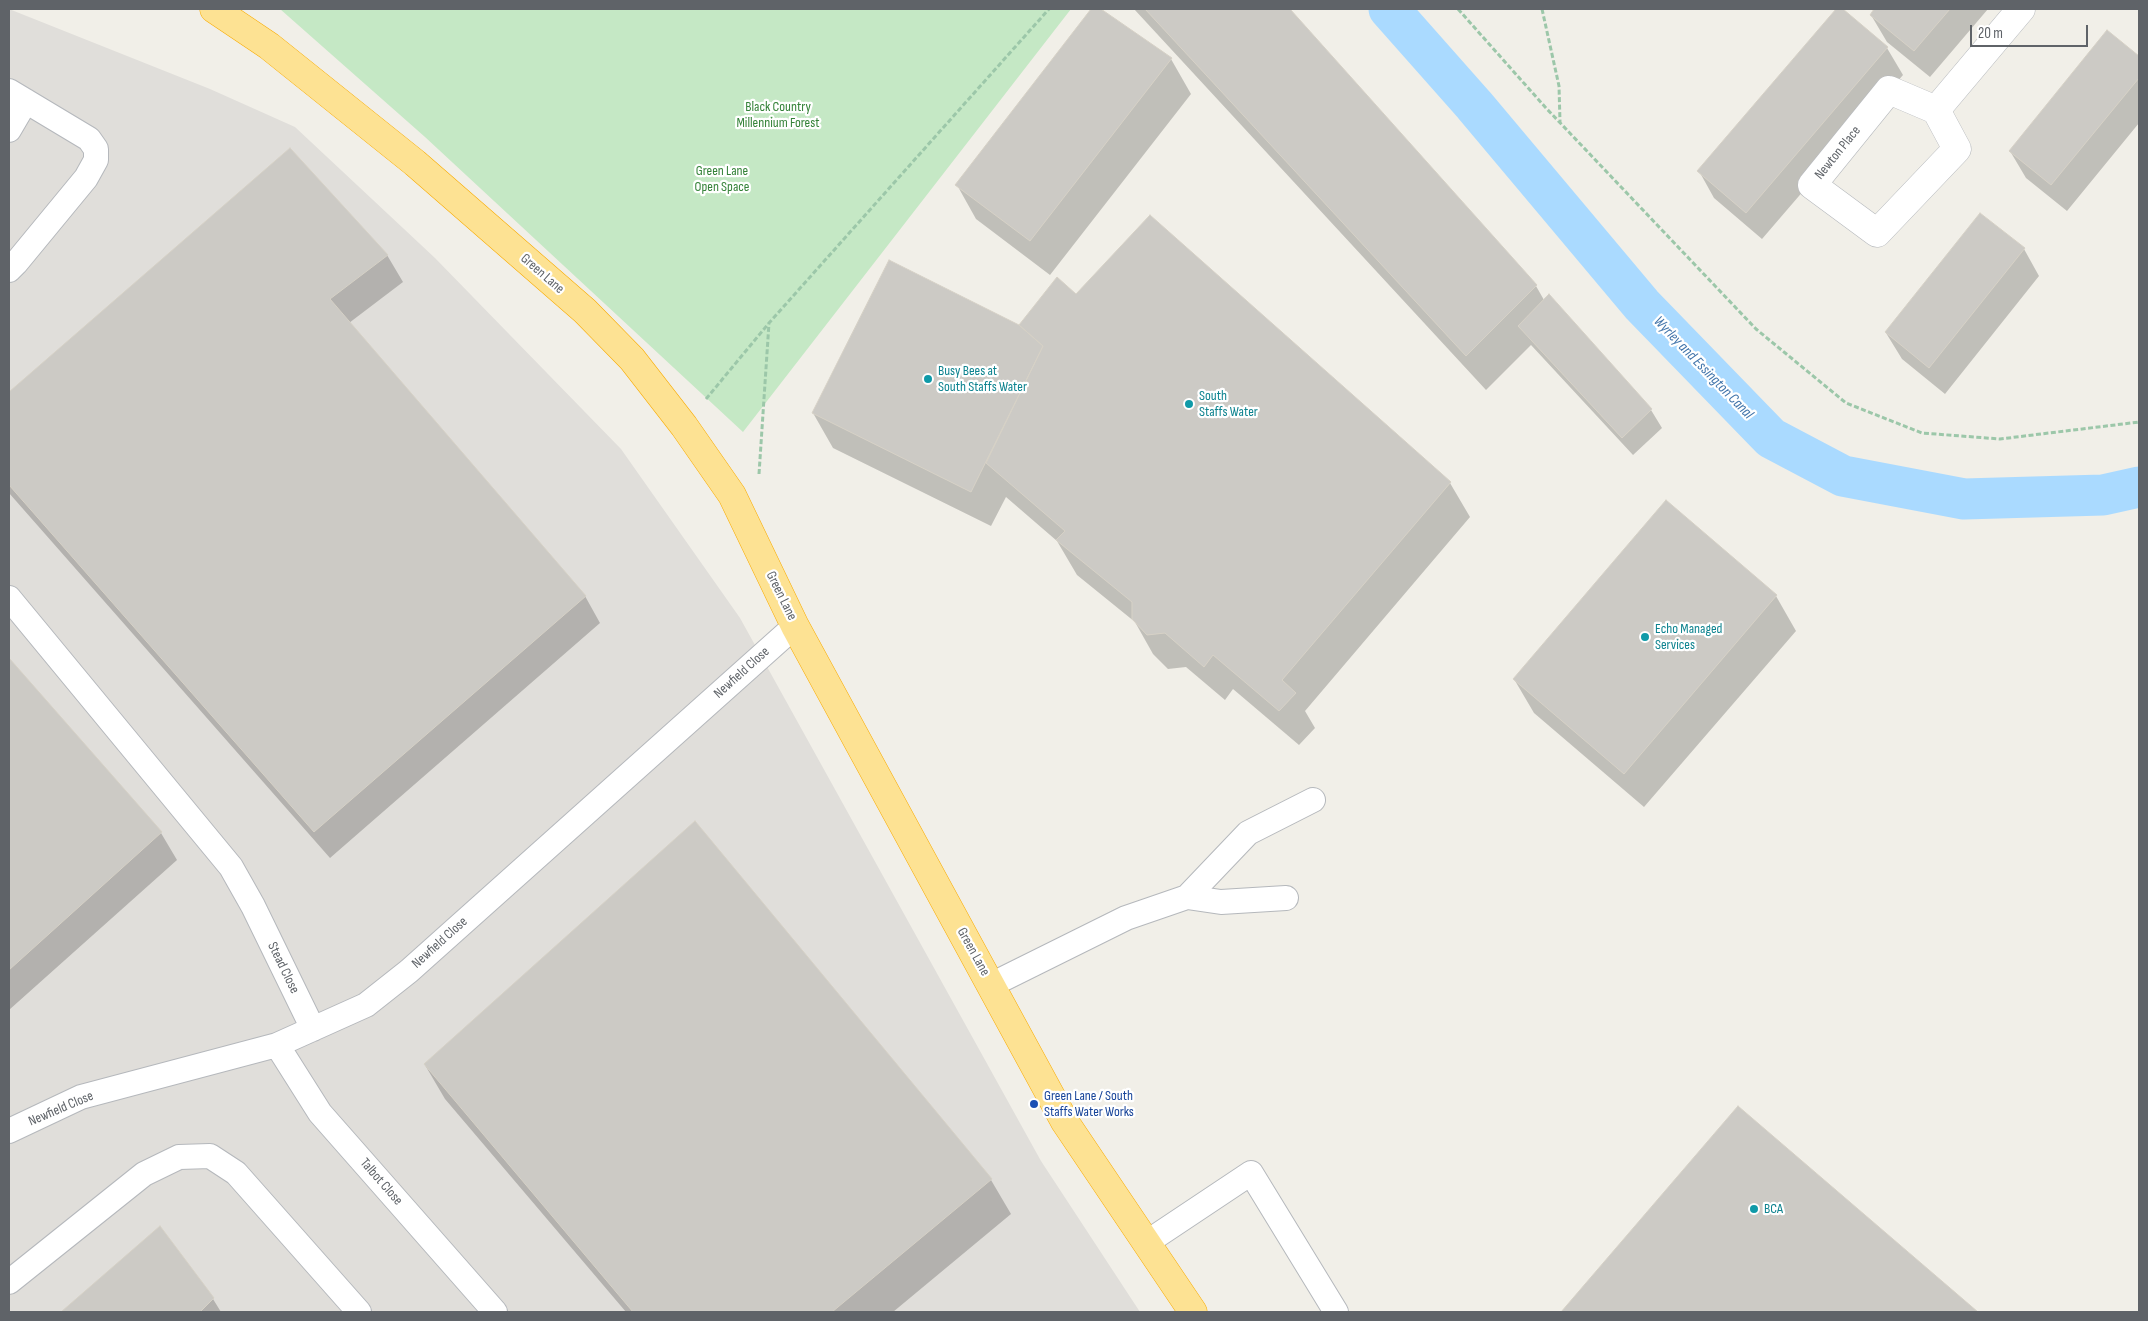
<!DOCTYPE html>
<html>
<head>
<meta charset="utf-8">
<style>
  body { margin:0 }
  #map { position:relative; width:2148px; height:1321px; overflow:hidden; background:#f1efe8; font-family:"Sofia Sans Condensed",sans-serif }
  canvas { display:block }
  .frame { position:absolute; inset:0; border:10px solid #5f6368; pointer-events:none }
  .scale { position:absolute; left:1970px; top:25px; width:118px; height:22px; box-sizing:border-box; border:2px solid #5f6368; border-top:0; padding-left:6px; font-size:15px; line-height:18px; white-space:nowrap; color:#5f6368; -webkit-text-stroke:4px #fff; paint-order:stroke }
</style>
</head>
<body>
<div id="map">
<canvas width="2148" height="1321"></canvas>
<div class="frame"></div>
<div class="scale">20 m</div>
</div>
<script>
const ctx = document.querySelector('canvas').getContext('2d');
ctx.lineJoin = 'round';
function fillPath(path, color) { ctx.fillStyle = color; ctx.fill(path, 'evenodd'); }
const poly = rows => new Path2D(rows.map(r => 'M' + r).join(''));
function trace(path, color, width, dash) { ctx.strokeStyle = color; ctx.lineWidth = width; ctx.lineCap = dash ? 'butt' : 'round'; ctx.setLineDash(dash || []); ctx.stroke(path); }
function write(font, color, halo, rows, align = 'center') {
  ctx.font = font + ' "Sofia Sans Condensed",sans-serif'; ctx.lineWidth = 4.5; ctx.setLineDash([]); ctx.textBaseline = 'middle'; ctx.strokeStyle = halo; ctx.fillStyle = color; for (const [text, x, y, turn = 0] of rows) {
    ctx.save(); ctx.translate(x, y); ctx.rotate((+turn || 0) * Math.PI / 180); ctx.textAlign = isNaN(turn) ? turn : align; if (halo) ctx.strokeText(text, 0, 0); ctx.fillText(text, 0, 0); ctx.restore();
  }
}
fillPath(poly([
  [9,9,210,89,295,127,435,258,621,449,740,618,1041,1161,1140,1312,9,1312]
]), '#e0deda');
fillPath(poly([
  [280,9,1071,9,743,432,425,137]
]), '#c5e8c5');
fillPath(poly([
  [1093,9,1099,9,1171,59,1191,94,1050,275,976,219,957,185],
  [1134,9,1288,9,1536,286,1544,300,1549,296,1651,410,1662,428,1633,455,1531,345,1486,390],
  [1837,9,1841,9,1887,48,1903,75,1762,239,1714,198,1699,171],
  [1876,9,1988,9,1930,77,1887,42,1871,15],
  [2108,32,2139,58,2139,123,2067,211,2026,178,2010,151],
  [290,150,387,255,403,282,349,323,585,596,600,623,330,858,9,493,9,394],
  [2024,249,2039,276,1945,394,1902,359,1886,333],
  [1076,295,1450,483,1470,517,1305,711,1315,728,1299,745,1233,689,1225,700,1186,667,1168,669,1153,654,1135,622,1077,575,1057,541,1006,497,991,526,833,448,813,413,1020,327],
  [1666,502,1776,596,1796,631,1644,807,1534,713,1514,679],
  [9,660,161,833,177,860,9,1010],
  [425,1065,991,1180,1011,1214,893,1312,626,1312,445,1099],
  [1738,1108,1976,1312,1563,1312],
  [159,1228,213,1299,221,1312,63,1312]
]), '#0003');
trace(poly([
  [1389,9,1474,105,1642,305,1771,438,1843,476,1964,499,2103,495,2139,487]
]), '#aadaff', 41);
const building = poly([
  [1091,9,1101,9,1172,58,1030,241,955,185,1091,9],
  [1145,9,1290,9,1537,285,1466,356,1145,9],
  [1836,9,1843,9,1888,47,1746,213,1697,171,1836,9],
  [1874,9,1950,9,1914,51,1870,15,1874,9],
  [2107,30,2139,56,2139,78,2051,185,2009,151,2107,30],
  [290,148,388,255,330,299,586,596,314,832,9,485,9,392,290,148],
  [1980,213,2025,248,1929,368,1885,332,1980,213],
  [1150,215,1451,482,1282,680,1296,693,1279,711,1213,655,1204,667,1165,633,1147,635,1132,619,1132,602,1056,540,1065,531,986,463,1043,346,1019,325,1057,277,1076,294,1150,215],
  [889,260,1019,325,1043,346,971,492,812,413,889,260],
  [1549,294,1652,409,1622,438,1518,326,1549,294],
  [1666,500,1777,595,1624,774,1513,679,1666,500],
  [9,658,162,832,9,970,9,658],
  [695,821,992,1179,832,1312,633,1312,424,1064,695,821],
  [1738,1106,1978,1312,1561,1312,1738,1106],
  [160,1226,214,1298,200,1312,61,1312,160,1226]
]);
fillPath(building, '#cccac5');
trace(building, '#d6d1c6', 1);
const lane = poly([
  [9,91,89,139,96,149,96,160,86,178,16,263,9,270],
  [9,130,26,101],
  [9,598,231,867,253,906,313,1029],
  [1187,897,1221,902,1286,898],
  [991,985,1126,918,1187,897,1248,833,1313,800],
  [277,1045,320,1113,495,1312],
  [9,1131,81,1097,277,1045,366,1005,409,971,795,626],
  [1146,1243,1251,1173,1336,1312],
  [9,1282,144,1174,179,1157,210,1156,236,1173,359,1312]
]);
const street = poly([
  [1889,90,1936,110,1957,149,1877,233,1812,185,1889,90],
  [1936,110,2021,9]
]);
const highway = poly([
  [214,9,269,46,415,163,585,311,632,359,684,426,732,495,795,626,1065,1122,1193,1312]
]);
trace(lane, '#b5b8bc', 26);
trace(street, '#b5b8bc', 29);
trace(highway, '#f9ab00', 29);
trace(poly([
  [1458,9,1546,108,1756,329,1846,403,1922,433,2000,439,2139,422],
  [1542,9,1559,86,1560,122],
  [706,399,769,323,1049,9],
  [759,474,769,323]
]), '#9cc7a9', 3, [5, 2.5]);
trace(lane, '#fff', 24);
trace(street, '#fff', 28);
trace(highway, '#fde293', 28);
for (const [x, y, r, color] of [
  [928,379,5,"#0f9aa8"],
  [1189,404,5,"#0f9aa8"],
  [1645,637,5,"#0f9aa8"],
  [1034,1104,5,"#1a4fb4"],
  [1754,1209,5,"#0f9aa8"]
]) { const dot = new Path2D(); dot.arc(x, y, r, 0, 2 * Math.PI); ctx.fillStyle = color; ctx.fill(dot); trace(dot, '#fff', 2); }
write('14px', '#348238', '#fff', [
  ["Black Country",778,107],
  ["Millennium Forest",778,123],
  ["Green Lane",722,171],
  ["Open Space",722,187]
]);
write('14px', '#5f6368', '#fff', [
  ["Newton Place",1838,153,-51],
  ["Green Lane",542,274,41],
  ["Green Lane",781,596,64],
  ["Newfield Close",742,673,-42],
  ["Newfield Close",440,943,-42],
  ["Green Lane",973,952,61],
  ["Stead Close",283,968,64],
  ["Newfield Close",61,1109,-23],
  ["Talbot Close",381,1182,49]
]);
write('14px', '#0d838f', '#fff', [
  ["Busy Bees at",938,371],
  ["South Staffs Water",938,387],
  ["South",1199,396],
  ["Staffs Water",1199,412],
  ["Echo Managed",1655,629],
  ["Services",1655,645],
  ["BCA",1764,1209]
], 'left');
write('14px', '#164399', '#fff', [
  ["Green Lane / South",1044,1096],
  ["Staffs Water Works",1044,1112]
], 'left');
write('italic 15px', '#4174aa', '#fff', [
  ["Wyrley and Essington Canal",1703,368,46]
]);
</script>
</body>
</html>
